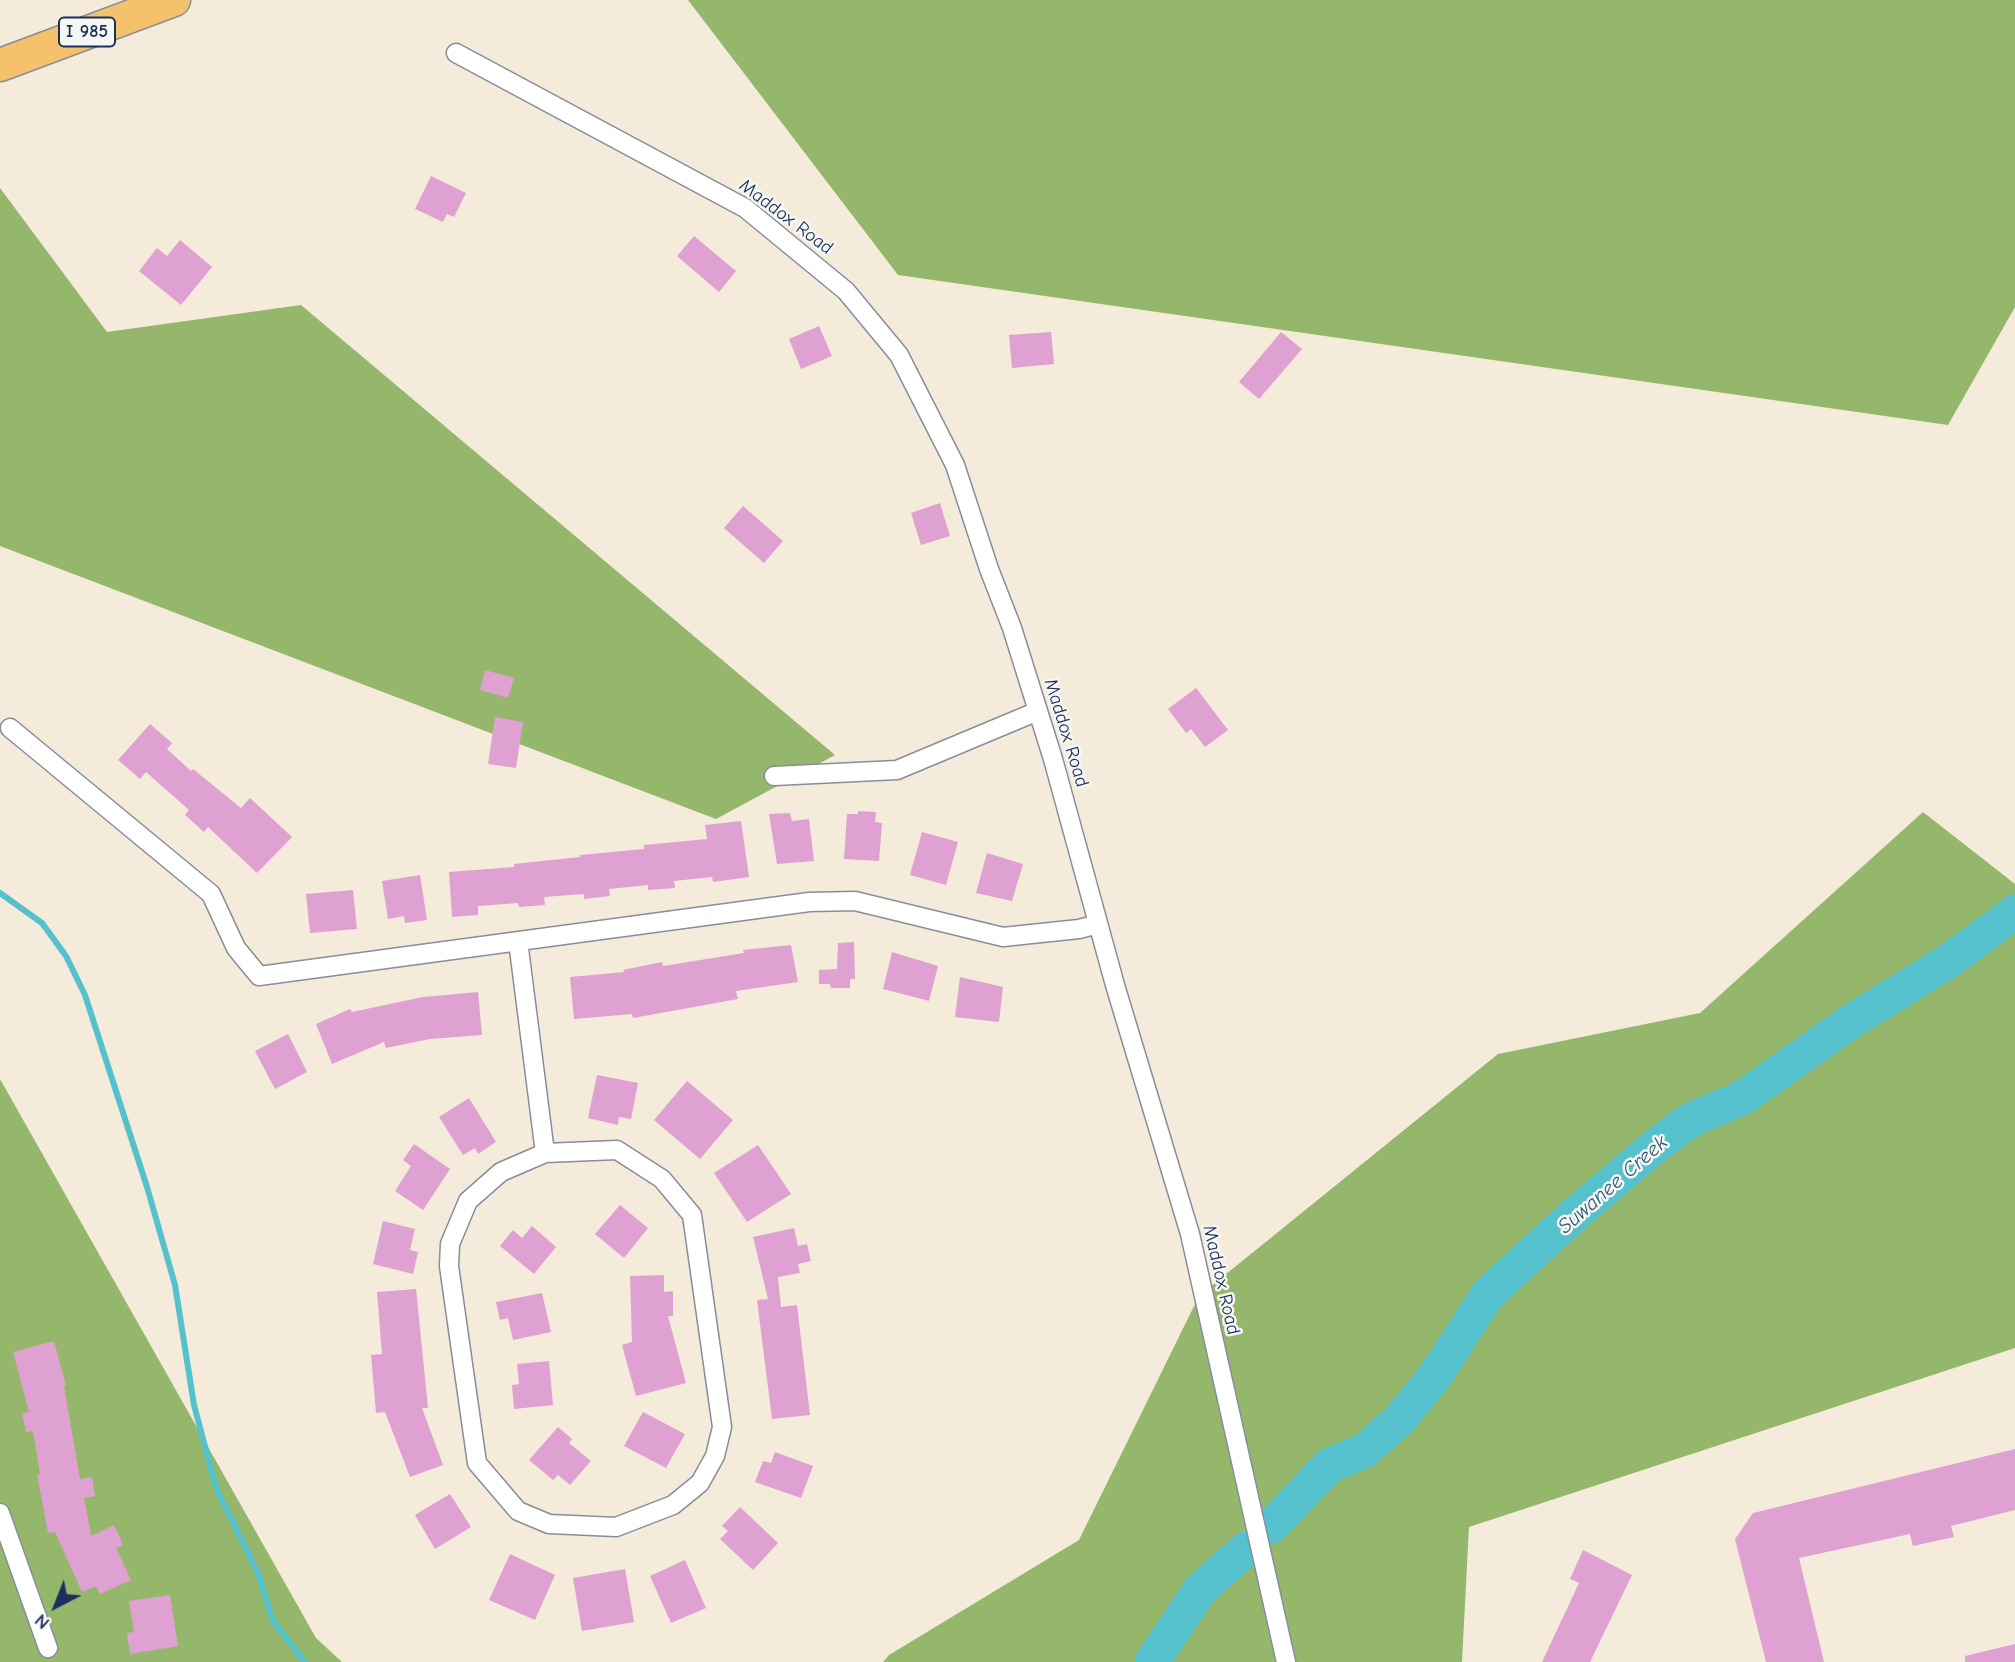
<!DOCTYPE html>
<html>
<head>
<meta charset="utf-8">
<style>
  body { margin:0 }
  #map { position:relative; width:2015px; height:1662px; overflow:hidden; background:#f4ebda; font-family:"Comic Neue",sans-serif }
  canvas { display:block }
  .north { position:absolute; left:21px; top:1571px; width:70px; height:70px; -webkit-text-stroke:5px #f6f6f2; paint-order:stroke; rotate:222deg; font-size:19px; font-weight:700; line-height:28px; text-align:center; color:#1b2f5e }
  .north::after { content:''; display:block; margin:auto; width:24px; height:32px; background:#1b2f5e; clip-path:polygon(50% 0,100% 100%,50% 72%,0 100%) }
</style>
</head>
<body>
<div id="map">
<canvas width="2015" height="1662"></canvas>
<div class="north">N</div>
</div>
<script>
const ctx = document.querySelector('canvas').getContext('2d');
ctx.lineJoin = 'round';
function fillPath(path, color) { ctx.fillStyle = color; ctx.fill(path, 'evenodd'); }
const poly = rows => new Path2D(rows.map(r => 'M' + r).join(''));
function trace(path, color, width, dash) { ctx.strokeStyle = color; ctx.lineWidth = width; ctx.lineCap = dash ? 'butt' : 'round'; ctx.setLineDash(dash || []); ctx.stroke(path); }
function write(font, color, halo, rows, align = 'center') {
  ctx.font = font + ' "Comic Neue",sans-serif'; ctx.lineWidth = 5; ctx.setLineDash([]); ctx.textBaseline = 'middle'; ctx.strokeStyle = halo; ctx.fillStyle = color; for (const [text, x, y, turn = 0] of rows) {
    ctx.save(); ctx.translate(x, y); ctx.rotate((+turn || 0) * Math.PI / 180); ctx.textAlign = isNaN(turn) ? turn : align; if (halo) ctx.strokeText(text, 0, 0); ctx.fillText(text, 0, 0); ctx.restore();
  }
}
fillPath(poly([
  [688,0,2015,0,2015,307,1948,425,898,275],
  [0,188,107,332,301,305,835,755,716,819,0,546],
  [1923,812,2015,884,2015,1348,1469,1527,1462,1662,883,1662,889,1655,1079,1540,1199,1296,1498,1054,1700,1013],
  [0,1079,316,1638,342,1662,0,1662]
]), '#95b76c');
trace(poly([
  [0,893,42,923,66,956,85,995,147,1187,175,1285,194,1405,216,1488,258,1573,273,1621,305,1662]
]), '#54c1cd', 6);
trace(poly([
  [1271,1526,1330,1465,1364,1451,1400,1419,1435,1376,1488,1294,1575,1214,1654,1147,1690,1120,1742,1098,1850,1022,1950,960,2015,912],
  [1152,1662,1200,1590,1246,1549]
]), '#54c1cd', 35);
fillPath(poly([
  [431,176,466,193,454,217,447,214,443,222,415,209],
  [694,236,736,271,719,292,677,256],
  [180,240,212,267,181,305,139,271,157,248,167,256],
  [819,326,832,356,801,369,789,339],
  [1051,332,1054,364,1012,368,1009,335],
  [1281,332,1302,349,1259,399,1239,382],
  [940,503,950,536,921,545,911,513],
  [743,506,783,541,764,563,724,528],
  [485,670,514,678,508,698,480,690],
  [1196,688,1228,730,1205,747,1191,729,1186,733,1168,709],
  [495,717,523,722,516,768,488,764],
  [150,724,172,743,167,749,191,771,193,769,241,808,250,798,292,837,257,873,208,827,204,832,185,815,189,810,146,772,140,779,118,760],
  [858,811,876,812,875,822,882,823,879,861,844,859,847,814,858,814],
  [790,813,792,821,809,819,814,861,777,864,769,814],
  [741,821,749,877,713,882,712,877,674,881,675,888,648,890,648,885,609,889,610,896,584,899,584,894,544,897,545,905,519,907,518,903,478,906,478,915,452,917,449,872,514,867,514,864,580,857,580,855,644,849,644,845,707,839,705,825],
  [922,832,958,842,946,885,910,875],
  [987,853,1023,864,1012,901,976,893],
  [420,875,427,920,405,923,404,916,388,919,382,881],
  [353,890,357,929,310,933,306,894],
  [854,942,855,979,850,979,850,988,831,988,830,984,819,984,819,970,837,969,838,943],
  [791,945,798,982,736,991,738,999,633,1018,632,1014,574,1019,570,977,624,972,623,970,662,962,663,966,744,953,743,950],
  [892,952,938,966,929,1001,883,989],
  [960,977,1003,987,999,1022,955,1017],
  [478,992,482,1035,430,1039,386,1048,384,1042,332,1064,316,1024,350,1009,352,1012,423,997],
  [288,1034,307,1072,275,1089,255,1051],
  [597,1075,638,1083,631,1119,619,1117,618,1125,588,1118],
  [687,1081,733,1120,700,1159,654,1120],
  [469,1098,496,1142,478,1154,475,1148,463,1155,439,1117],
  [414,1144,450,1169,423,1210,395,1191,411,1166,403,1160],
  [758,1145,791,1194,747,1222,714,1173],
  [620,1205,648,1228,624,1258,595,1234],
  [383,1221,415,1229,410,1250,418,1252,413,1274,373,1264],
  [532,1226,556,1247,534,1274,500,1246,513,1230,522,1238],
  [794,1228,798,1246,807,1244,811,1261,798,1264,800,1273,778,1277,781,1307,797,1305,810,1415,772,1419,757,1300,768,1299,753,1237],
  [664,1275,664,1292,673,1291,673,1316,668,1316,686,1383,636,1396,622,1345,632,1342,630,1276],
  [416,1289,428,1408,422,1408,443,1465,410,1477,385,1412,376,1413,371,1355,382,1354,377,1292],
  [542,1293,551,1332,513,1340,508,1318,500,1320,496,1302],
  [54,1341,66,1386,64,1386,80,1479,92,1477,95,1496,84,1498,91,1536,114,1525,123,1545,116,1548,131,1580,100,1594,96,1586,82,1592,55,1532,48,1533,37,1474,40,1474,33,1431,26,1432,22,1413,29,1412,13,1352],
  [549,1361,553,1405,514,1409,512,1385,519,1384,517,1364],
  [643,1412,685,1434,666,1468,624,1446],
  [558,1427,572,1439,569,1443,591,1461,570,1485,558,1475,553,1480,529,1460],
  [2015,1449,2015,1510,1951,1526,1954,1537,1913,1546,1910,1534,1799,1558,1824,1662,1766,1662,1735,1539,1753,1513],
  [775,1452,813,1466,801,1498,755,1482,763,1461,771,1463],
  [450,1494,471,1527,435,1549,415,1515],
  [740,1507,778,1543,753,1570,720,1539,728,1531,722,1526],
  [1583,1550,1632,1575,1590,1662,1542,1662,1579,1583,1570,1579],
  [510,1554,555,1575,535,1620,489,1600],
  [685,1560,706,1608,671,1623,650,1576],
  [625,1569,634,1622,582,1631,573,1578],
  [170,1595,178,1646,130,1654,127,1633,134,1632,129,1601],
  [2015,1644,2015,1662,1965,1662,1965,1656]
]), '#dfa1d1');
const street = poly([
  [456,53,745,208,846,291,899,355,955,465,989,569,1012,628,1053,759,1115,985,1190,1234,1286,1662],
  [10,728,211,894,236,948,259,976,809,902,855,901,1003,937,1079,929,1098,924],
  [774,776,897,770,1038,711],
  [518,941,545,1153,501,1172,468,1201,450,1244,449,1266,477,1463,518,1511,549,1524,616,1527,673,1505,700,1483,715,1456,722,1427,692,1215,662,1179,617,1150,545,1153],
  [0,1513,48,1648]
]);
const highway = poly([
  [0,65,174,0]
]);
trace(street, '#888d9c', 21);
trace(highway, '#888d9c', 35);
trace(street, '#fff', 18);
trace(highway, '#f4c26a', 32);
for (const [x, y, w] of [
  [87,32,56]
]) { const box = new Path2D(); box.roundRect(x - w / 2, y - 14.5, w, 29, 5); ctx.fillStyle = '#f6f6f2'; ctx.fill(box); trace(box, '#1b2f5e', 2); }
write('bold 18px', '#1b2f5e', null, [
  ["I 985",87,32]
]);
write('19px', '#1b2f5e', '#f6f6f2', [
  ["Maddox Road",786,217,37],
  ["Maddox Road",1066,733,73],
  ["Maddox Road",1221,1280,77]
]);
write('italic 21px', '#2c5b7f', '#f6f6f2', [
  ["Suwanee Creek",1613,1185,-41]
]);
</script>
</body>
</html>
